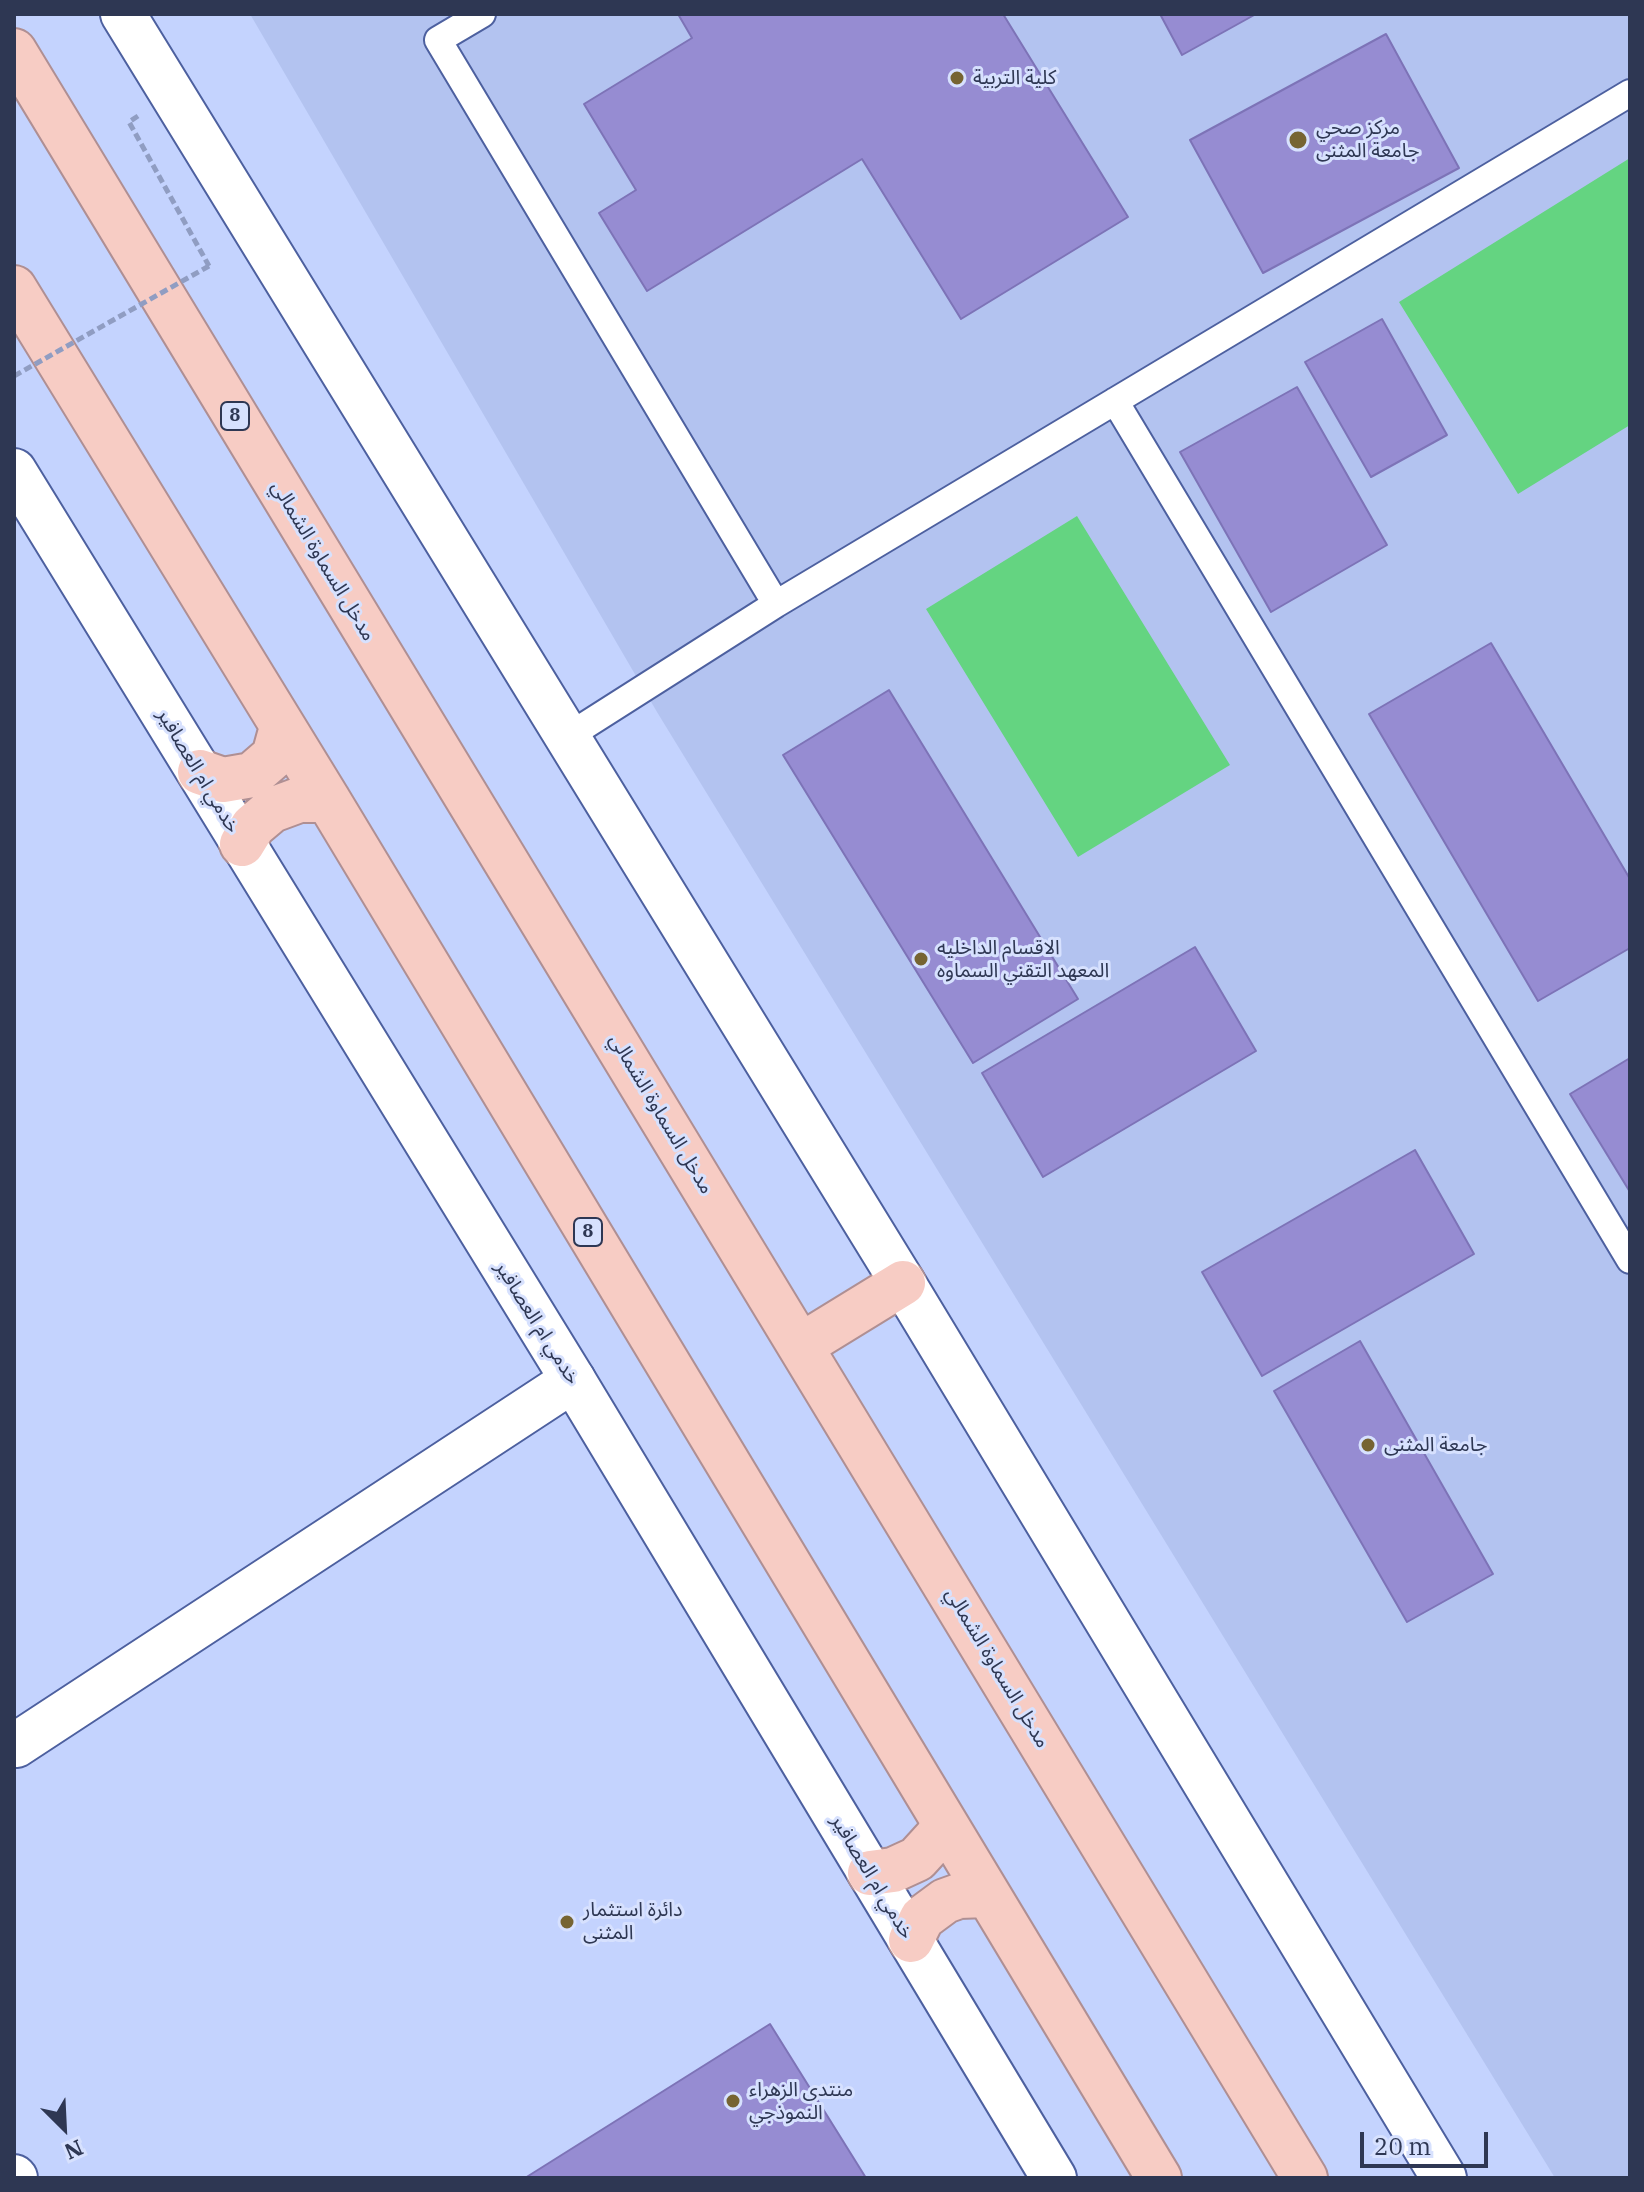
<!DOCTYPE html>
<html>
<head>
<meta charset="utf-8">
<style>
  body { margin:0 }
  #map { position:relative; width:1644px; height:2192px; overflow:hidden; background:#c4d3fe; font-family:"IBM Plex Serif",serif }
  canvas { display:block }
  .frame { position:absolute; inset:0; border:16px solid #2e3753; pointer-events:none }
  .north { position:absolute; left:24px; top:2088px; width:80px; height:80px; -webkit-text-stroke:6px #d7e1fe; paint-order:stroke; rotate:156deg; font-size:22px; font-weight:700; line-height:32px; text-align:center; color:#2e3753 }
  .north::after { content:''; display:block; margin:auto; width:28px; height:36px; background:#2e3753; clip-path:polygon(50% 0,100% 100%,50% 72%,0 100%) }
  .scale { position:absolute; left:1360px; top:2132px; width:128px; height:36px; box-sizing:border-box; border:4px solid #2e3753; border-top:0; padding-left:10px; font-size:24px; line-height:28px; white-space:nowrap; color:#2e3753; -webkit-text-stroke:6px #d7e1fe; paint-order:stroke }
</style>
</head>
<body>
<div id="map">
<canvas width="1644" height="2192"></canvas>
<div class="frame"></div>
<div class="north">N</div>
<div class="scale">20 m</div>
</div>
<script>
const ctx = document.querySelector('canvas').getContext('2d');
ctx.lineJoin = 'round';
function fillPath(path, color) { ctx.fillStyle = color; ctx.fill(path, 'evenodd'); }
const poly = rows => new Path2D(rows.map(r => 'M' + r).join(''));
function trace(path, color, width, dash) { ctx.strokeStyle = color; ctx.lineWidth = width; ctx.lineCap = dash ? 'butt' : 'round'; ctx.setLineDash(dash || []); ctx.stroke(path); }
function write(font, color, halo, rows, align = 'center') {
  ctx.font = font + ' "IBM Plex Serif","Noto Sans Arabic",serif'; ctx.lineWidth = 6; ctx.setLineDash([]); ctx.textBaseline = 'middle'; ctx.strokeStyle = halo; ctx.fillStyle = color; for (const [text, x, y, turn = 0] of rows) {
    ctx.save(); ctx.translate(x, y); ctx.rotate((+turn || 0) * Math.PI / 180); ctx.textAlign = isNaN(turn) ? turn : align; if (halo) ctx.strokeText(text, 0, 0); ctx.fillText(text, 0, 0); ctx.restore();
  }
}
fillPath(poly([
  [250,14,1630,14,1630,2178,1555,2178,657,712]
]), '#b3c3f0');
fillPath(poly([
  [1630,158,1630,425,1518,494,1399,302],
  [1077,516,1230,765,1078,857,926,609]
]), '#64d481');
const building = poly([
  [678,14,1003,14,1128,217,961,319,862,159,647,291,599,213,636,190,584,104,692,38,678,14],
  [1160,14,1256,14,1182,55,1160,14],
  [1386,34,1459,168,1263,273,1190,140,1386,34],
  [1382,319,1447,435,1371,477,1305,362,1382,319],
  [1297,387,1387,545,1271,612,1180,452,1297,387],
  [1491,643,1630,879,1630,948,1538,1001,1369,714,1491,643],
  [889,690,1078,999,973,1063,783,755,889,690],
  [1195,947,1256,1051,1043,1177,982,1073,1195,947],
  [1630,1058,1630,1192,1570,1094,1630,1058],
  [1415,1150,1474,1254,1262,1376,1202,1272,1415,1150],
  [1360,1341,1493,1574,1407,1622,1274,1391,1360,1341],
  [770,2024,866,2178,525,2178,770,2024]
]);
fillPath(building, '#968cd2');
trace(building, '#7d73b7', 2);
const service = poly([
  [482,14,438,40,776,604],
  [1115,401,1630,1260],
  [567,737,776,604,1630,93]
]);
const minor = poly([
  [14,1741,16,1745,573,1380],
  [14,2177,15,2178]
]);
const secondary = poly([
  [123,14,903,1283,1444,2178],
  [14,471,573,1380,1054,2178]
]);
const trunk = poly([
  [14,51,1305,2178],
  [14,288,328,800,1159,2178],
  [200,772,223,780,252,775,274,756,282,727],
  [242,844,253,826,272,810,299,800,328,800],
  [802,1345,903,1283],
  [870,1873,893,1870,917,1859,937,1837,944,1823],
  [911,1940,922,1918,945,1901,959,1896,987,1895]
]);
trace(service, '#4d609f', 30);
trace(minor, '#4d609f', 48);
trace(secondary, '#4d609f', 48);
trace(trunk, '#af8f93', 48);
trace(poly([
  [138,116,129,122,209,266]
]), '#909dc2', 5, [8, 4]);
trace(service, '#fff', 26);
trace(minor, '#fff', 44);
trace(secondary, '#fff', 44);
trace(trunk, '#f7ccc4', 44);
trace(poly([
  [14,376,209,266]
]), '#909dc2', 5, [8, 4]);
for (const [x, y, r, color] of [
  [957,78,8,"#766432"],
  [1298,140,10,"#766432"],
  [921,959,8,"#766432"],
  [1368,1445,8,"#766432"],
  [567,1922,8,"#766432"],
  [733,2101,8,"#766432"]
]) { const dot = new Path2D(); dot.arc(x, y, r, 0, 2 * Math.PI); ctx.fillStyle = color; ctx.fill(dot); trace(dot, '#d7e1fe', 3); }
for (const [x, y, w] of [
  [235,416,28],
  [588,1232,28]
]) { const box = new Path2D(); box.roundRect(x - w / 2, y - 14, w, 28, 6); ctx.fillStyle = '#d7e1fe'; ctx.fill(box); trace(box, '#2e3753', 2); }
write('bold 18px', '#2e3753', null, [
  ["8",235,416],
  ["8",588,1232]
]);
write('20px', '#2e3753', '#d7e1fe', [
  ["كلية التربية",973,78],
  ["مركز صحي",1316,128],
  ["جامعة المثنى",1316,151],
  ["الاقسام الداخليه",937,948],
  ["المعهد التقني السماوه",937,971],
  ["جامعة المثنى",1384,1445],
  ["دائرة استثمار",583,1910],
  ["المثنى",583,1933],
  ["منتدى الزهراء",749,2090],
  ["النموذجي",749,2113]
], 'left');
write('20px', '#2e3753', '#d7e1fe', [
  ["مدخل السماوة الشمالي",323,561,59],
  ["خدمي ام العصافير",198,771,59],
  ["مدخل السماوة الشمالي",661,1114,59],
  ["خدمي ام العصافير",537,1323,58],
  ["مدخل السماوة الشمالي",997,1668,59],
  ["خدمي ام العصافير",872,1877,59]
]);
</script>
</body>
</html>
